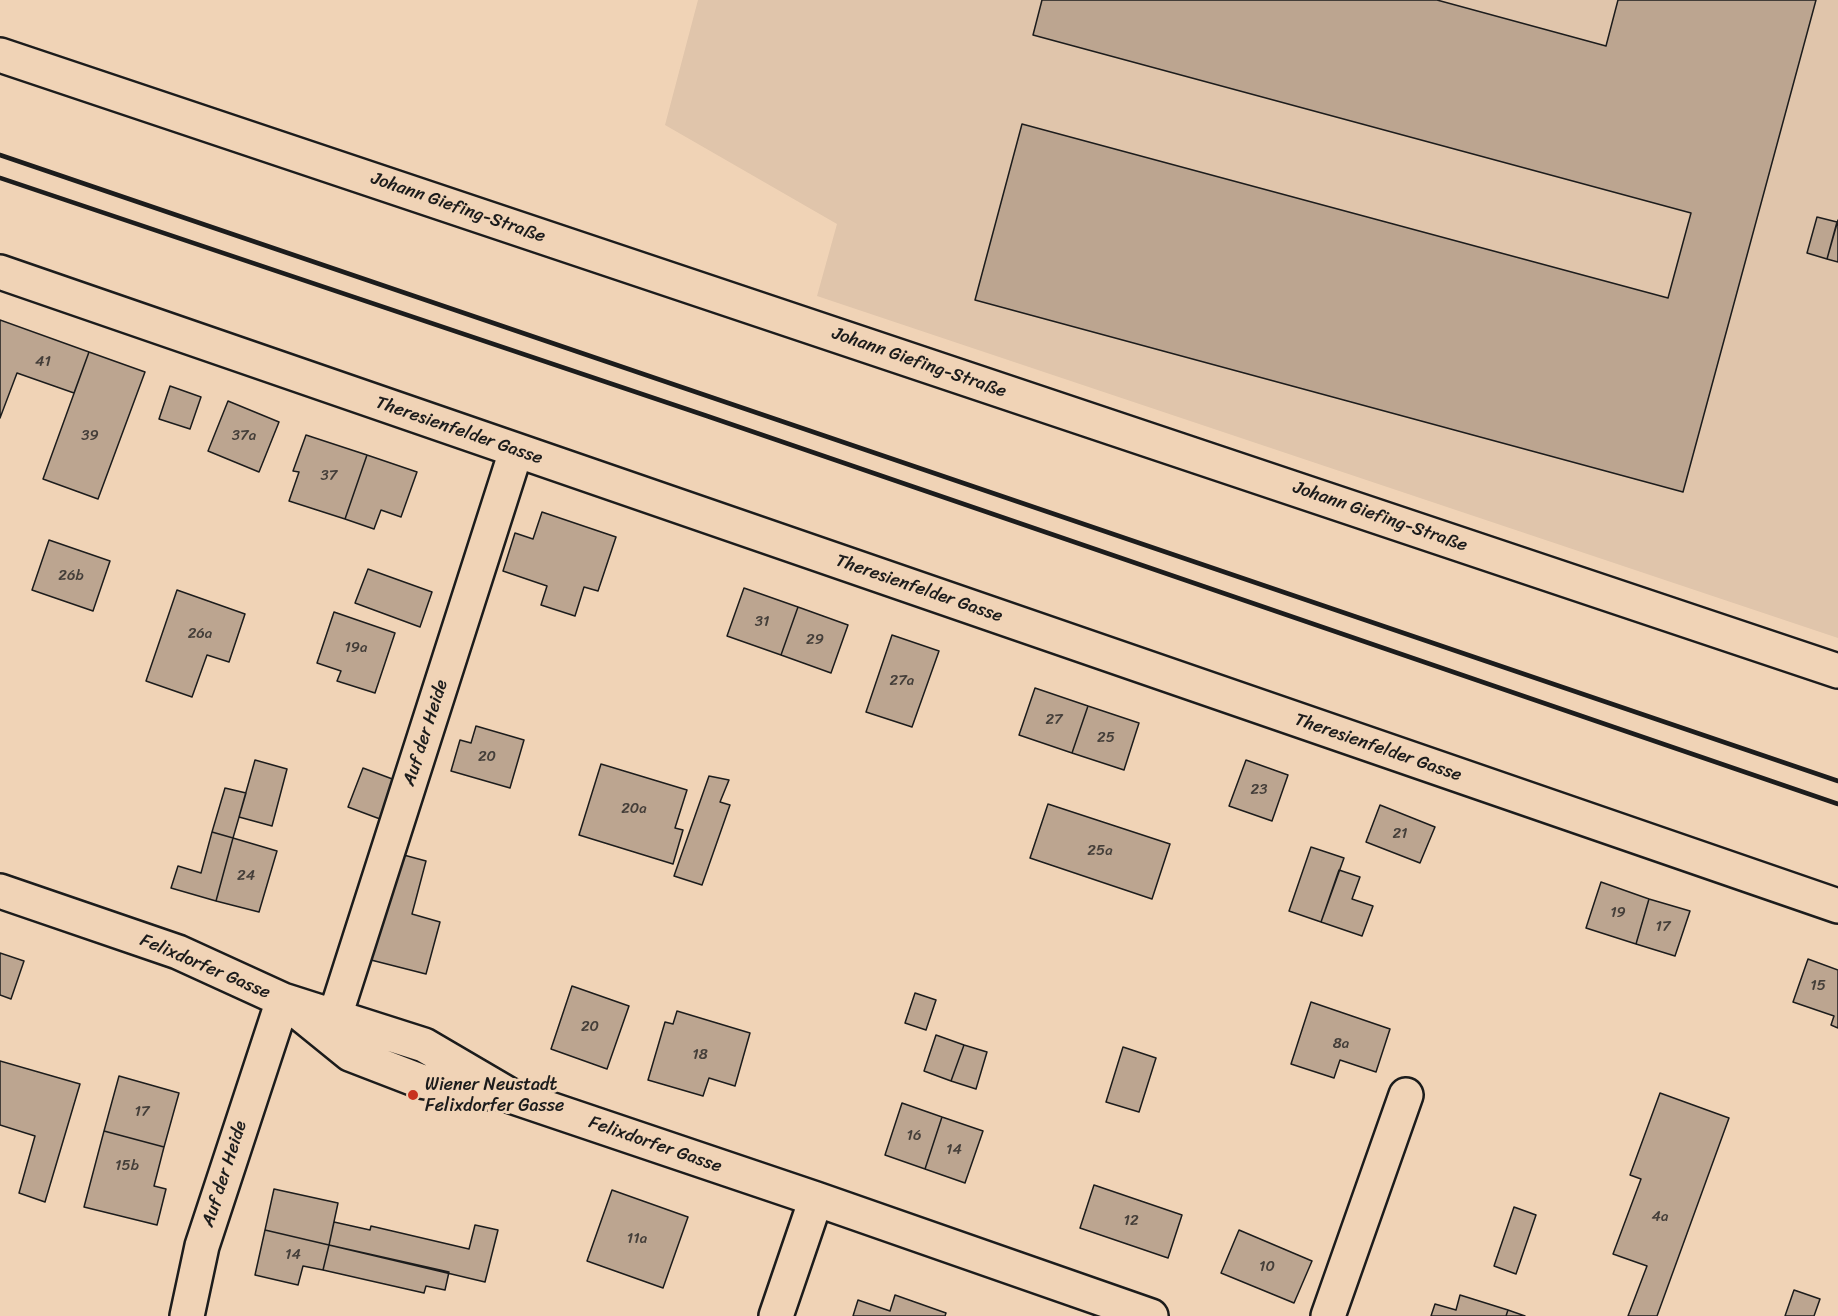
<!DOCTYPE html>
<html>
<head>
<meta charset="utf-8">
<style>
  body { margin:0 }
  canvas { display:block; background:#f0d3b6 }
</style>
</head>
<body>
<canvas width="1838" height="1316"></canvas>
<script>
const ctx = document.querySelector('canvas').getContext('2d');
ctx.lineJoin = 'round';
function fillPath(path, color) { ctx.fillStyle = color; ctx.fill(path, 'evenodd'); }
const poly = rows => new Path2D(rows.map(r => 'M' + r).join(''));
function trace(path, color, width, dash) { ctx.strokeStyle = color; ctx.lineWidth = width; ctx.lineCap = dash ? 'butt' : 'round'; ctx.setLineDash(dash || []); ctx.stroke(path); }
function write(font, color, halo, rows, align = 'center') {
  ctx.font = font + ' Sriracha,sans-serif'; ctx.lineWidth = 6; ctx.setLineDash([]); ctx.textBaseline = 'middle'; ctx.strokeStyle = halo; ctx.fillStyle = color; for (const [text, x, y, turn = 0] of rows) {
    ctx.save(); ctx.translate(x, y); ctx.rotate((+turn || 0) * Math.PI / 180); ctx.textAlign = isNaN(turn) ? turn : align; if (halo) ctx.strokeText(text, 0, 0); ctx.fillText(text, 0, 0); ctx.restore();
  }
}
fillPath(poly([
  [698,0,1838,0,1838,638,817,296,837,224,665,125]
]), '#e0c5ab');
const building = poly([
  [1042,0,1437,0,1606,46,1618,0,1816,0,1683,492,975,300,1022,124,1668,298,1691,213,1033,35,1042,0],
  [1817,217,1837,222,1827,259,1807,253,1817,217],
  [1838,220,1838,262,1827,259,1838,220],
  [0,320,89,352,74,393,17,373,0,418,0,320],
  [89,352,145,372,98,499,43,479,89,352],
  [170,386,201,397,190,429,159,419,170,386],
  [228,401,279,422,259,472,208,451,228,401],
  [306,435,367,455,345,519,289,501,299,472,293,471,306,435],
  [367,455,417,472,401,517,381,510,374,529,345,519,367,455],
  [542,512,616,537,598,591,584,587,575,616,541,605,547,586,503,571,515,533,533,539,542,512],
  [49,540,110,561,93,611,32,590,49,540],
  [368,569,432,592,420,627,355,603,368,569],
  [744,588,798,607,781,655,727,636,744,588],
  [177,590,245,614,229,662,207,655,192,697,146,681,177,590],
  [798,607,848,625,831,673,781,655,798,607],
  [334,612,395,633,375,693,337,681,341,671,317,663,334,612],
  [892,635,939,651,912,727,866,712,892,635],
  [1035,688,1088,706,1072,753,1019,735,1035,688],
  [1088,706,1139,723,1124,770,1072,753,1088,706],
  [476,726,524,740,510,788,451,771,460,740,471,743,476,726],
  [255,760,287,769,272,826,239,817,255,760],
  [1246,760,1288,775,1272,821,1229,806,1246,760],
  [601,764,687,790,675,828,683,830,673,864,579,835,601,764],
  [363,768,395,780,380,819,348,807,363,768],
  [709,776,729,780,720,802,730,805,702,885,674,876,709,776],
  [225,788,246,793,233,838,212,832,225,788],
  [1048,804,1170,844,1152,899,1030,858,1048,804],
  [1380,805,1435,827,1420,863,1366,842,1380,805],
  [212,832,233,838,216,901,171,888,178,866,201,873,212,832],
  [233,838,277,851,259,912,216,901,233,838],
  [1311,847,1344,858,1321,922,1289,911,1311,847],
  [400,854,426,861,412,914,440,922,426,974,371,960,400,854],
  [1339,870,1360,877,1352,899,1373,906,1362,936,1321,922,1339,870],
  [1601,882,1649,899,1636,944,1586,928,1601,882],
  [1649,899,1690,911,1675,956,1636,944,1649,899],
  [0,953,24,961,11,999,0,995,0,953],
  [1808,959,1838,970,1838,1028,1831,1025,1834,1016,1793,1002,1808,959],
  [572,986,629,1006,607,1069,551,1049,572,986],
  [915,993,936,1000,926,1030,905,1023,915,993],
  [1311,1002,1390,1029,1376,1072,1340,1060,1334,1078,1291,1064,1311,1002],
  [677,1011,750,1033,735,1086,709,1078,703,1096,648,1080,665,1022,673,1024,677,1011],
  [936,1035,964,1045,951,1081,924,1071,936,1035],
  [964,1045,987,1052,976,1089,951,1081,964,1045],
  [1123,1047,1156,1058,1139,1112,1106,1102,1123,1047],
  [0,1061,80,1084,45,1202,19,1193,35,1136,0,1125,0,1061],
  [119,1076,179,1093,164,1147,104,1131,119,1076],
  [1660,1093,1729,1118,1657,1316,1628,1316,1647,1266,1613,1254,1641,1179,1630,1175,1660,1093],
  [902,1103,942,1117,925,1169,885,1155,902,1103],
  [942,1117,983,1131,965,1183,925,1169,942,1117],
  [104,1131,164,1147,154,1186,166,1189,157,1225,84,1207,104,1131],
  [1094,1185,1182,1215,1168,1258,1080,1228,1094,1185],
  [274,1189,338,1203,329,1245,265,1230,274,1189],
  [612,1190,688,1217,663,1288,587,1261,612,1190],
  [1514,1207,1536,1215,1516,1274,1494,1266,1514,1207],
  [334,1222,370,1230,371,1226,469,1249,475,1225,498,1230,485,1282,329,1245,334,1222],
  [265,1230,329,1245,323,1270,303,1266,298,1285,255,1275,265,1230],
  [1239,1230,1312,1261,1294,1303,1221,1273,1239,1230],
  [329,1245,449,1272,445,1290,426,1286,424,1293,323,1270,329,1245],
  [1794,1290,1820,1299,1814,1316,1785,1316,1794,1290],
  [895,1295,946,1313,945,1316,853,1316,858,1300,890,1311,895,1295],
  [1460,1295,1508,1310,1506,1316,1431,1316,1435,1304,1456,1310,1460,1295],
  [1508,1310,1525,1316,1506,1316,1508,1310]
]);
fillPath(building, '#bca590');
trace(building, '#1c1c1c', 1.5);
const minor = poly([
  [0,55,1838,671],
  [0,272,1838,906],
  [0,891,178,952,283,1000,424,1045,511,1096,816,1199,1151,1316],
  [297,1011,350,1054,420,1081,491,1093],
  [335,1016,516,451],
  [187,1316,202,1246,283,1000],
  [776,1316,816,1199],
  [1328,1316,1406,1095]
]);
trace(minor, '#1c1c1c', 38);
trace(minor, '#f0d3b6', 33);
trace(poly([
  [0,155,1838,781],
  [0,178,707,416,1838,804]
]), '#1c1c1c', 4.5);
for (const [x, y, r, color] of [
  [413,1095,6,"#c8321e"]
]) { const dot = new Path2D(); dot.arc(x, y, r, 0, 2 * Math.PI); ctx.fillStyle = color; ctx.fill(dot); trace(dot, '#f0d3b6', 2); }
write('15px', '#443e39', null, [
  ["41",43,362],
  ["39",90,436],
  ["37a",244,436],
  ["37",329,476],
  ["26b",71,576],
  ["31",762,622],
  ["26a",200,634],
  ["29",815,640],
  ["19a",356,648],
  ["27a",902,681],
  ["27",1054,720],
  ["25",1106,738],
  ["20",487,757],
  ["23",1259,790],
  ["20a",634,809],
  ["21",1400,834],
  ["25a",1100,851],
  ["24",246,876],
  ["19",1618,913],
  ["17",1663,927],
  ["15",1818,986],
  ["20",590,1027],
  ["8a",1341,1044],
  ["18",700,1055],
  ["17",142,1112],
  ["16",914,1136],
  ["14",954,1150],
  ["15b",127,1166],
  ["4a",1660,1217],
  ["12",1131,1221],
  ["11a",637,1239],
  ["14",293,1255],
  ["10",1267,1267]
]);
write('18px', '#1c1c1c', '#f0d3b6', [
  ["Johann Giefing-Straße",458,208,19],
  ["Johann Giefing-Straße",919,363,19],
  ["Theresienfelder Gasse",459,431,19],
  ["Johann Giefing-Straße",1380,517,19],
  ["Theresienfelder Gasse",919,589,19],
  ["Auf der Heide",426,733,-72],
  ["Theresienfelder Gasse",1378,748,19],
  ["Felixdorfer Gasse",205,967,23],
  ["Felixdorfer Gasse",655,1145,19],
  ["Auf der Heide",225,1174,-72]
]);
write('18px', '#1c1c1c', '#f0d3b6', [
  ["Wiener Neustadt",425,1085],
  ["Felixdorfer Gasse",425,1106]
], 'left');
</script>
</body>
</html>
